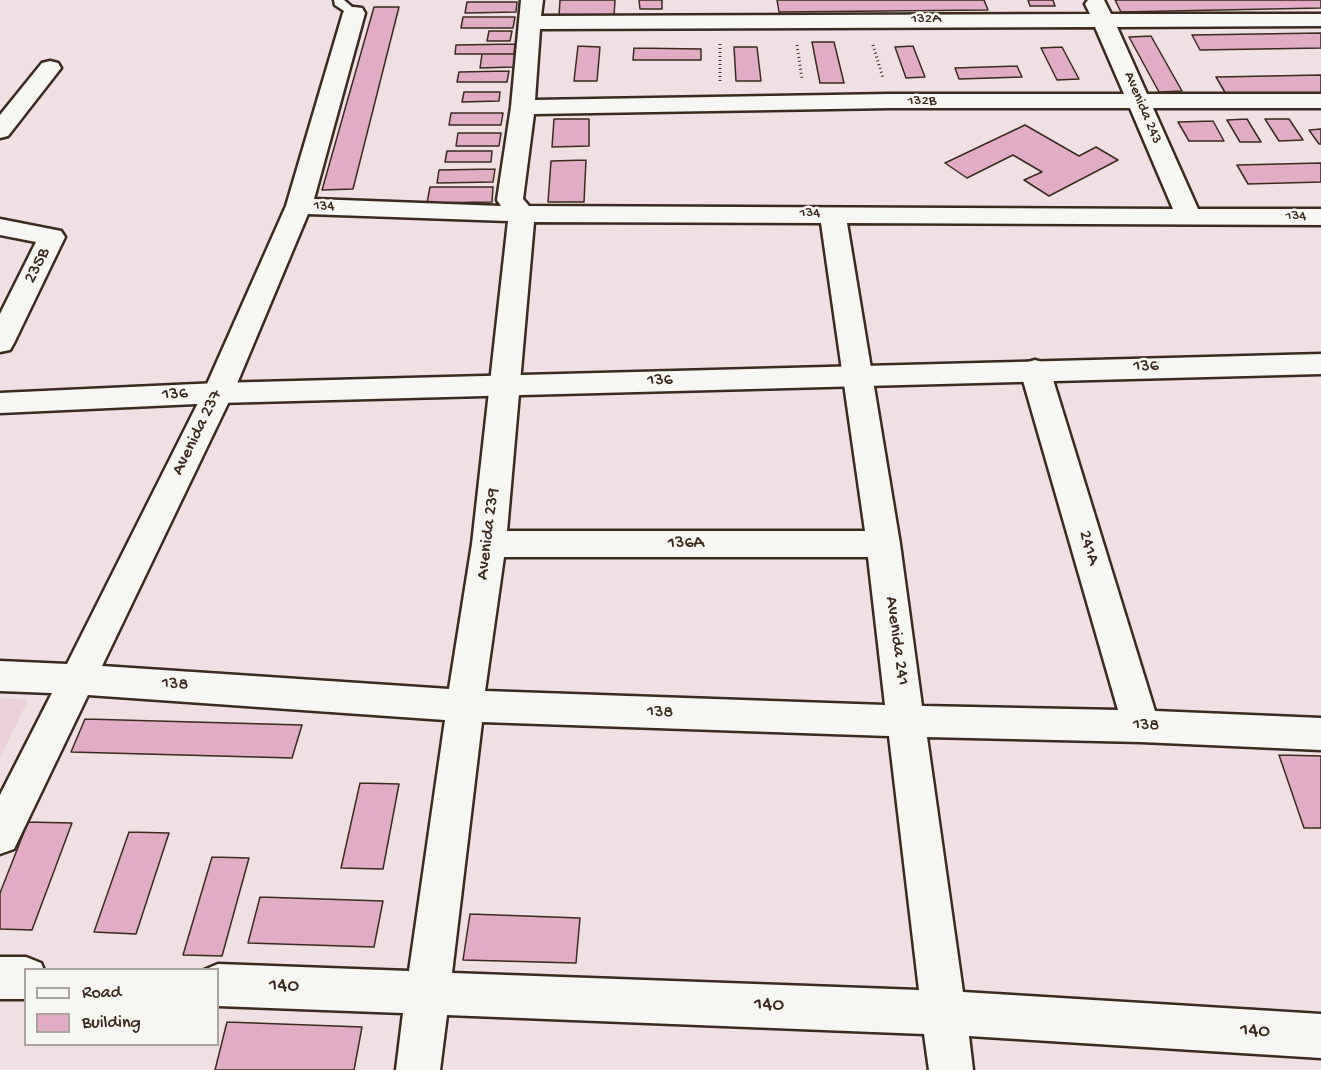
<!DOCTYPE html>
<html>
<head>
<meta charset="utf-8">
<style>
  body { margin:0 }
  #map { position:relative; width:1321px; height:1070px; overflow:hidden; background:#f0e0e4; font-family:"Gochi Hand",sans-serif }
  canvas { display:block }
  .legend { position:absolute; left:24px; top:968px; width:195px; height:78px; box-sizing:border-box; background:#f6f6f2; border:2px solid #aba49d; margin:0; padding:8px 10px; list-style:none; font-size:18px; color:#3b2a1e }
  .legend li { display:flex; align-items:center; gap:12px; height:30px }
  .legend b { width:30px; border:2px solid #aba49d }
</style>
</head>
<body>
<div id="map">
<canvas width="1321" height="1070"></canvas>
<ul class="legend">
<li><b style="height:8px;background:#f6f6f2"></b>Road</li>
<li><b style="height:16px;background:#e1acc4"></b>Building</li>
</ul>
</div>
<script>
const ctx = document.querySelector('canvas').getContext('2d');
ctx.lineJoin = 'round';
function fillPath(path, color) { ctx.fillStyle = color; ctx.fill(path, 'evenodd'); }
const poly = rows => new Path2D(rows.map(r => 'M' + r).join(''));
function trace(path, color, width, dash) { ctx.strokeStyle = color; ctx.lineWidth = width; ctx.lineCap = dash ? 'butt' : 'round'; ctx.setLineDash(dash || []); ctx.stroke(path); }
function write(font, color, halo, rows, align = 'center') {
  ctx.font = font + ' "Gochi Hand",sans-serif'; ctx.lineWidth = 5; ctx.setLineDash([]); ctx.textBaseline = 'middle'; ctx.strokeStyle = halo; ctx.fillStyle = color; for (const [text, x, y, turn = 0] of rows) {
    ctx.save(); ctx.translate(x, y); ctx.rotate((+turn || 0) * Math.PI / 180); ctx.textAlign = isNaN(turn) ? turn : align; if (halo) ctx.strokeText(text, 0, 0); ctx.fillText(text, 0, 0); ctx.restore();
  }
}
fillPath(poly([
  [0,698,28,700,0,758]
]), '#ecd0da');
const building = poly([
  [560,0,615,0,614,16,559,16,560,0],
  [639,0,662,0,662,9,640,9,639,0],
  [777,0,984,0,988,10,779,12,777,0],
  [1028,0,1053,0,1055,6,1030,6,1028,0],
  [1115,0,1321,0,1321,8,1121,12,1115,0],
  [467,2,517,2,516,12,465,13,467,2],
  [374,7,399,7,353,189,322,190,374,7],
  [463,17,515,17,513,28,461,28,463,17],
  [489,31,512,31,510,41,487,41,489,31],
  [1321,33,1321,48,1200,50,1192,35,1321,33],
  [1151,36,1182,91,1159,92,1129,37,1151,36],
  [812,42,834,42,844,83,820,83,812,42],
  [515,44,514,54,455,54,456,45,515,44],
  [578,46,600,47,597,81,574,81,578,46],
  [913,46,925,77,906,78,895,47,913,46],
  [734,47,757,47,761,81,736,81,734,47],
  [1062,47,1079,79,1057,80,1041,48,1062,47],
  [634,48,701,49,701,60,633,60,634,48],
  [482,54,516,54,514,67,480,68,482,54],
  [1017,66,1022,77,959,79,955,68,1017,66],
  [509,71,507,82,457,82,459,72,509,71],
  [1321,75,1321,93,1226,94,1216,77,1321,75],
  [464,92,500,92,499,101,462,102,464,92],
  [451,113,503,113,501,125,449,125,451,113],
  [554,119,589,119,589,146,552,147,554,119],
  [1247,119,1261,142,1240,142,1227,120,1247,119],
  [1265,119,1289,119,1303,140,1279,141,1265,119],
  [1213,121,1224,141,1189,141,1178,122,1213,121],
  [1025,125,1079,156,1096,147,1118,160,1049,196,1024,180,1042,172,1013,155,967,178,945,163,1025,125],
  [1321,129,1321,144,1319,144,1309,130,1321,129],
  [458,133,501,133,499,146,456,146,458,133],
  [447,151,492,151,491,162,445,162,447,151],
  [586,160,584,202,548,202,551,161,586,160],
  [1321,163,1321,182,1248,184,1237,165,1321,163],
  [495,169,493,182,437,183,439,170,495,169],
  [430,187,493,187,492,202,427,203,430,187],
  [85,719,302,725,292,758,71,752,85,719],
  [1279,755,1321,756,1321,828,1304,828,1279,755],
  [360,783,399,784,383,869,341,868,360,783],
  [28,822,72,823,32,930,0,929,0,893,28,822],
  [129,832,169,833,136,934,94,932,129,832],
  [212,857,249,858,222,956,183,955,212,857],
  [260,897,383,901,374,947,248,943,260,897],
  [470,914,580,918,576,963,463,960,470,914],
  [227,1022,362,1027,354,1070,215,1070,227,1022]
]);
fillPath(building, '#e1acc4');
trace(building, '#3b2a1e', 1.5);
const lane = poly([
  [334,0,344,0,359,13,358,15,350,15,335,5,334,0]
]);
const street = poly([
  [521,0,543,0,541,16,1090,14,1085,4,1088,0,1104,0,1111,14,1321,14,1321,26,1117,27,1147,94,1321,94,1321,108,1153,108,1198,209,1321,209,1321,225,847,223,900,544,922,706,1118,710,1020,370,1025,363,1035,360,1045,363,1050,370,1155,711,1321,718,1321,750,1141,742,927,737,963,992,1321,1014,1321,1058,969,1036,973,1070,929,1070,924,1034,447,1015,440,1070,396,1070,403,1013,218,1006,218,970,204,970,218,964,409,971,445,720,88,695,14,849,0,854,0,795,52,693,0,691,0,661,67,664,203,393,286,206,343,13,346,8,354,7,362,8,365,13,314,199,501,206,497,200,511,107,521,0],
  [1095,27,1124,94,890,94,535,100,540,29,1095,27],
  [890,108,1130,108,1173,209,529,206,523,199,534,114,890,108],
  [308,214,508,221,472,544,449,689,102,666,233,393,308,214],
  [534,222,821,223,865,531,507,531,534,222],
  [504,557,868,557,885,705,485,691,504,557],
  [482,722,889,736,919,990,452,973,482,722],
  [50,61,58,63,61,68,8,136,0,138,0,115,42,63,50,61],
  [0,219,61,231,65,237,14,343,10,350,0,352,0,314,36,242,0,235,0,219],
  [0,957,26,957,41,963,44,970,26,970,26,999,0,999,0,957]
]);
const secondary = poly([
  [1321,354,1321,374,218,403,0,413,0,393,218,383,1321,354]
]);
trace(lane, '#3b2a1e', 5);
trace(street, '#3b2a1e', 5);
trace(secondary, '#3b2a1e', 5);
trace(poly([
  [720,44,720,82],
  [797,45,802,79],
  [873,45,883,78]
]), '#3b2a1e', 3, [1, 3]);
fillPath(lane, '#f6f6f2');
fillPath(street, '#f6f6f2');
fillPath(secondary, '#f6f6f2');
write('15px', '#3b2a1e', '#f6f6f2', [
  ["132A",926,20],
  ["132B",922,102],
  ["Avenida 243",1142,108,67],
  ["134",324,207,2],
  ["134",810,214],
  ["134",1296,217]
]);
write('18px', '#3b2a1e', '#f6f6f2', [
  ["235B",38,266,-64],
  ["136",1146,367,-1],
  ["136",660,381,-2],
  ["136",175,395,-3],
  ["Avenida 237",198,433,-64],
  ["Avenida 239",489,534,-83],
  ["136A",686,544],
  ["241A",1088,548,73],
  ["Avenida 241",896,641,82],
  ["138",175,685,4],
  ["138",660,713,2],
  ["138",1146,726,2]
]);
write('21px', '#3b2a1e', '#f6f6f2', [
  ["140",284,987,2],
  ["140",769,1006,2],
  ["140",1255,1032,3]
]);
</script>
</body>
</html>
